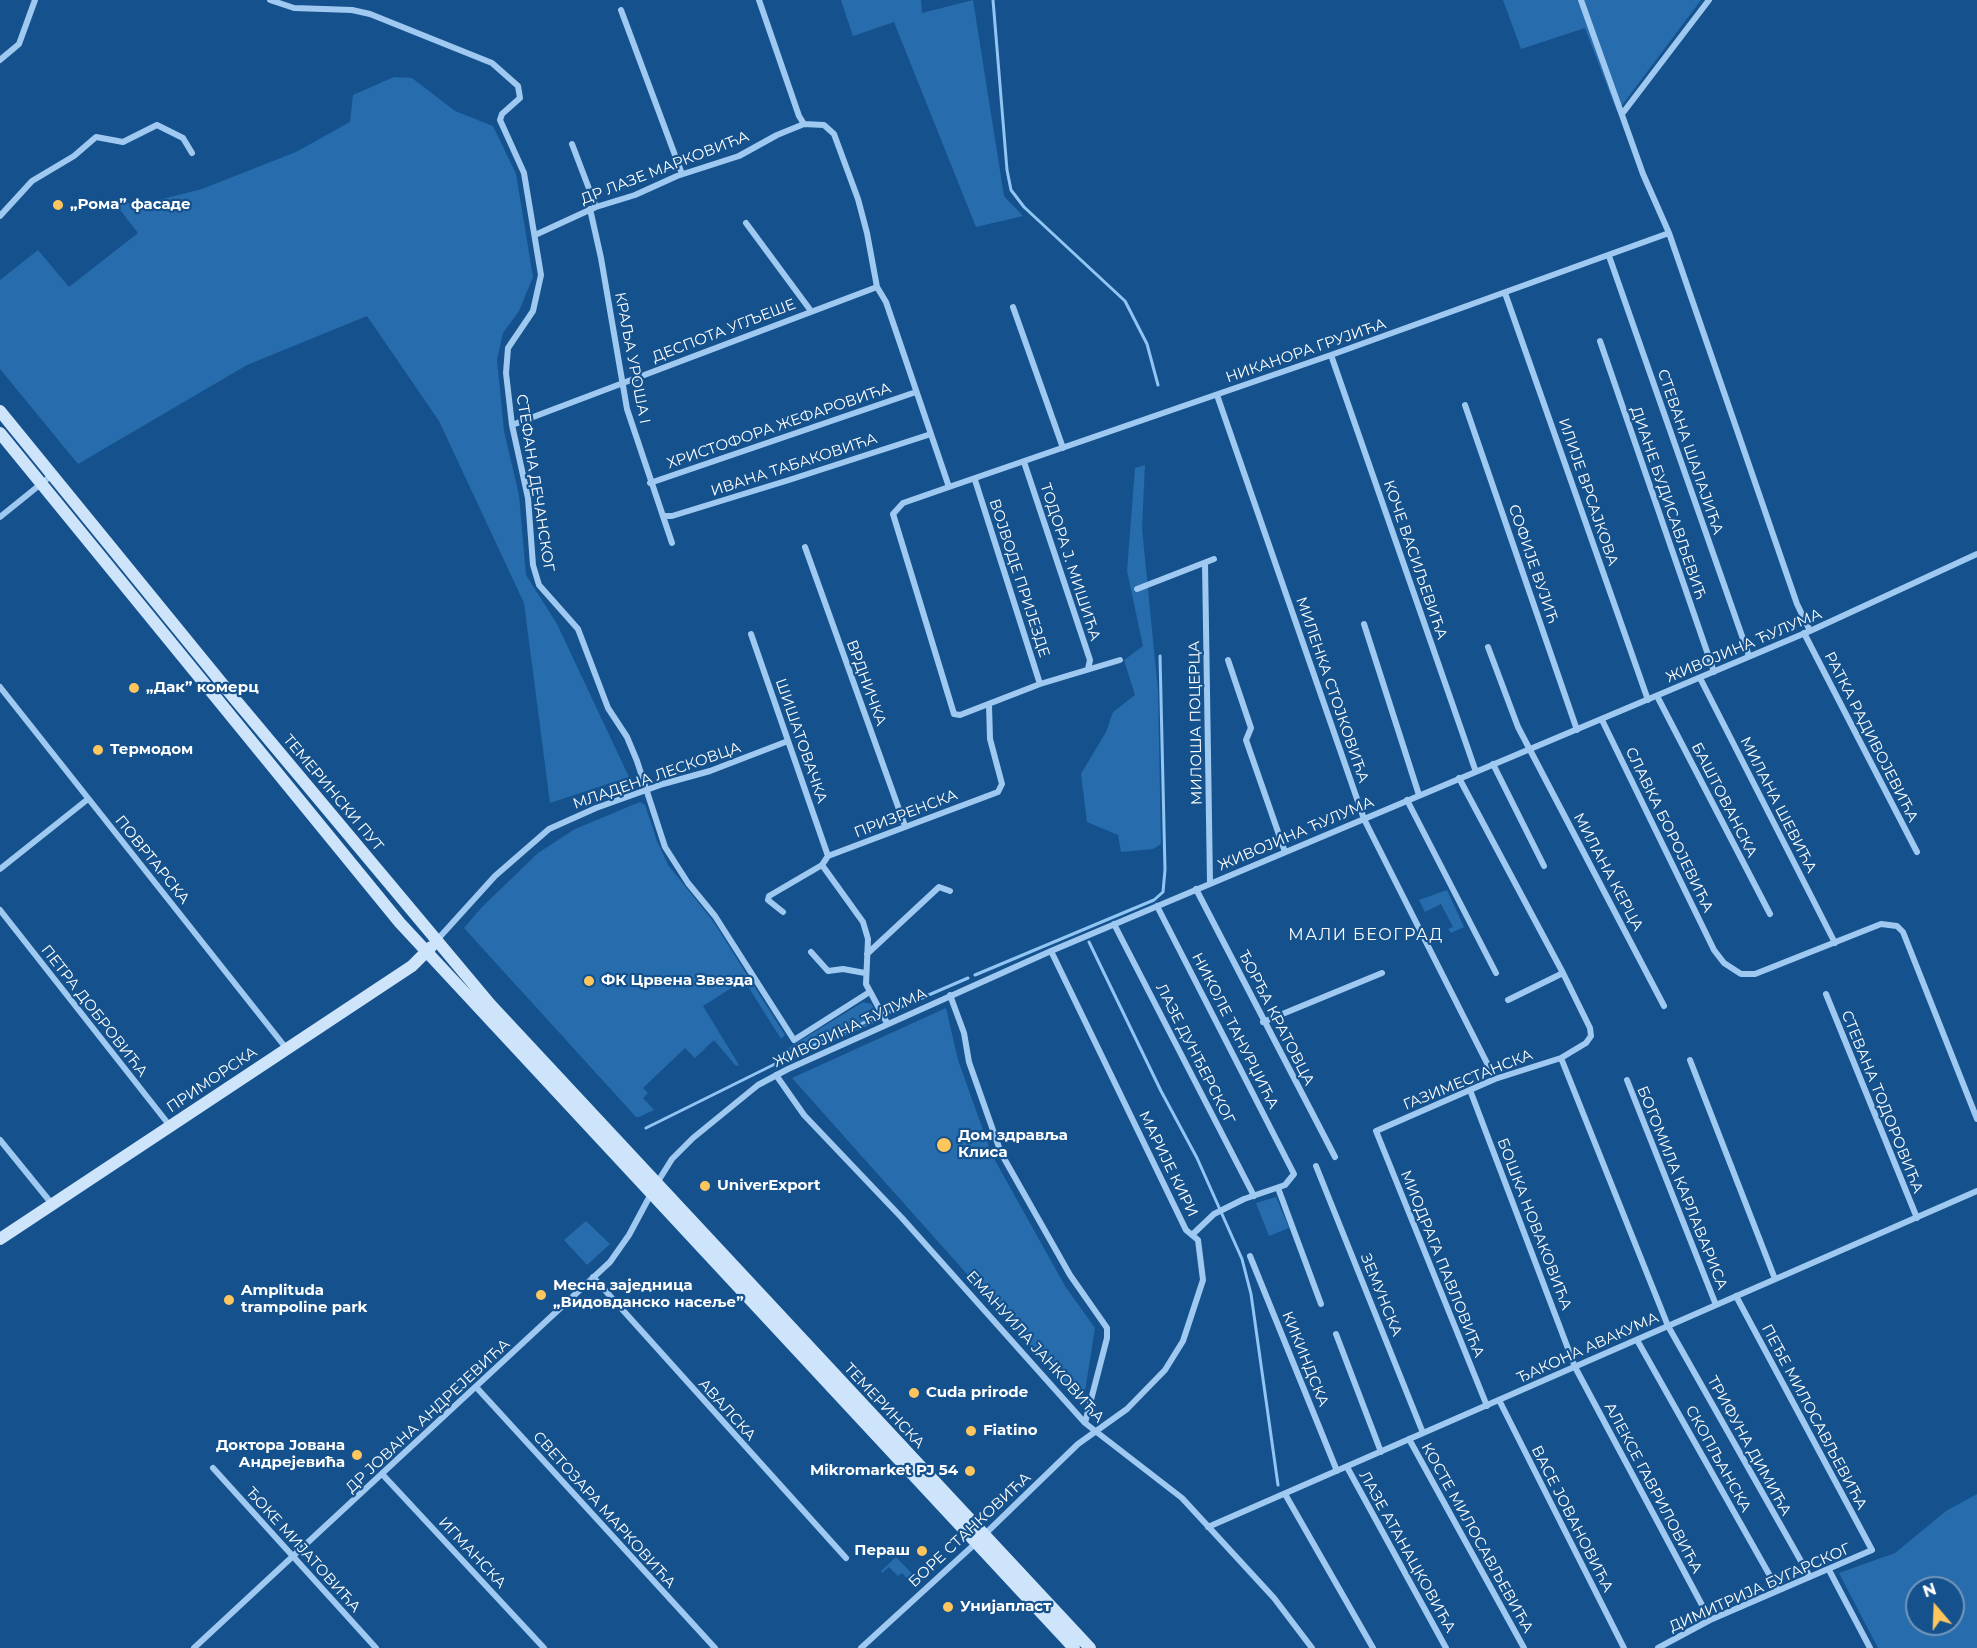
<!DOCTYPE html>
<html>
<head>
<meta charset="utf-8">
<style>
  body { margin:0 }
  #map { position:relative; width:1977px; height:1648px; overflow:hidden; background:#15528d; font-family:Montserrat,sans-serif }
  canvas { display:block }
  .north { position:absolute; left:1905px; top:1576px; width:60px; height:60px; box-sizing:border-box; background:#15528d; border:2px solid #7397bb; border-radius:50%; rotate:341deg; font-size:16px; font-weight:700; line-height:24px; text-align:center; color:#fff }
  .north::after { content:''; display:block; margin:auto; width:21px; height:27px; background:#ffc65e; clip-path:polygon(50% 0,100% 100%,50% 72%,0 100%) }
</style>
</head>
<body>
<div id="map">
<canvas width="1977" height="1648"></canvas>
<div class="north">N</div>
</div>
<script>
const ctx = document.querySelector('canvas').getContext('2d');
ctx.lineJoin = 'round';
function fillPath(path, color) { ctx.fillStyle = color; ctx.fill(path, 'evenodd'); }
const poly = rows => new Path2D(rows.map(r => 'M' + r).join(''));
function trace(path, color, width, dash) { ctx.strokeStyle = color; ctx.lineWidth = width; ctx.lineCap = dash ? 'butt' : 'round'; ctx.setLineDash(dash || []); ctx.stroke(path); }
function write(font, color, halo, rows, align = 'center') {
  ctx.font = font + ' Montserrat,sans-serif'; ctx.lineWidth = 4.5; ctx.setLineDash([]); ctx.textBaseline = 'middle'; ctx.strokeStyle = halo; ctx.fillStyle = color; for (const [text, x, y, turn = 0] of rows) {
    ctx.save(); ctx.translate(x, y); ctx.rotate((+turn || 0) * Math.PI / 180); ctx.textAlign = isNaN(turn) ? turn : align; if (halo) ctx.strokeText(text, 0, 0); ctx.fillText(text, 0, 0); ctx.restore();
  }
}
fillPath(poly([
  [841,0,921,0,922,13,973,0,1004,196,1023,216,976,227,894,22,853,36],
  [1503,0,1701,0,1617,112,1585,28,1521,49],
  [394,77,412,78,455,111,493,126,516,174,533,277,519,311,503,333,497,360,504,431,519,495,526,575,557,624,629,777,550,803,524,603,439,421,367,316,247,365,78,464,0,369,0,280,38,250,69,287,138,233,114,202,143,204,202,189,296,152,350,122,353,95],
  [1145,465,1142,528,1158,691,1161,844,1153,849,1121,852,1118,835,1087,822,1081,774,1106,732,1113,712,1135,695,1124,660,1143,646,1127,571,1135,468],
  [640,802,645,805,657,841,668,865,713,921,785,1035,781,1039,744,980,703,1006,739,1065,736,1066,714,1040,695,1058,685,1048,643,1088,648,1093,643,1098,654,1110,639,1117,636,1117,464,928,481,908,538,853,575,829],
  [1447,890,1464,927,1451,933,1448,929,1453,927,1441,904,1425,912,1419,900],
  [863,1002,871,1004,881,1020,793,1059,787,1049],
  [946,1008,958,1060,992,1155,1065,1286,1095,1328,1083,1404,792,1078],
  [1276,1197,1289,1228,1269,1236,1256,1203],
  [586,1221,610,1244,587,1265,564,1240],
  [1977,1494,1977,1648,1878,1648,1839,1573,1895,1553,1946,1511],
  [1917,1588,1953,1588,1953,1624,1917,1624],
  [896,1557,917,1579,912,1584,902,1573,898,1576,889,1567,882,1573,881,1571]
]), '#276cac');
trace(poly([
  [993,0,1007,170,1011,190,1024,207,1125,301,1147,344,1158,385],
  [1089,942,1161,1091,1197,1158,1242,1259,1251,1294,1278,1485],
  [975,975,1154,900,1163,892,1165,870,1160,656],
  [887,1013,968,978],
  [793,1055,874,1018],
  [646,1128,777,1063]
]), '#91c5f3', 3);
trace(poly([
  [270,0,294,8,352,10,370,14,492,63,518,86,520,98,502,114,500,120,524,173,541,275,533,311,508,348,506,373,512,425,528,498,533,565,539,585,578,629,608,708,627,737,637,761,665,847,688,883,715,916,794,1040,868,993],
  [759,0,799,116,804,124],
  [1581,0,1643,174,1669,233,1797,604,1810,631],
  [621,10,682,174],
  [0,60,19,44,35,0],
  [1622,114,1709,0],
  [572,144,596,207],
  [590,209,601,258,627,409,672,543],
  [0,216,32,181,74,156,96,137,123,142,157,125,183,138,192,153],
  [746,223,811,311],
  [1609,256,1749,656],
  [877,287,886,302,949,487,1331,355,1669,233],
  [1505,293,1648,700],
  [1013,307,1063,448],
  [1600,341,1714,672],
  [1331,355,1476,772],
  [1217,395,1364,819,1495,1079],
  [1465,405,1577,730],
  [512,425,877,287,867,233,858,199,834,134,824,125,804,124,777,135,739,156,677,176,635,195,596,207,535,235],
  [1024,462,1090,660,1088,669],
  [975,480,1040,684],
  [650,483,916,392],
  [949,487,903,503,893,514,954,714,960,715,1040,684,1120,660],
  [663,516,672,516,789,480,931,434],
  [0,517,52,475],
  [805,547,905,826],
  [1205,563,1210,883],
  [1137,589,1214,559],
  [1364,624,1419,795],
  [1804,633,1917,852],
  [751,634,828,856],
  [1488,647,1518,727,1664,1006],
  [1228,660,1251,728,1246,740,1285,852],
  [1700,678,1835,943],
  [0,687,286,1048],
  [1657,696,1770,914],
  [1602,720,1714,950,1724,963,1741,974,1755,974,1881,924,1897,926,1903,932,1977,1119],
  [1493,764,1544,866],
  [1459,778,1563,973,1590,1028,1591,1036,1586,1043,1561,1058,1495,1079,1376,1131,1487,1406],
  [1407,800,1496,973],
  [822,865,863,922,868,939,866,984,887,1023],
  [0,869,88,799],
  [1196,889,1335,1157],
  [1157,906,1294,1174,1285,1185,1244,1199,1214,1214,1193,1234],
  [0,910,170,1126],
  [783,912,768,900,769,896,822,865,828,856,998,792,1002,784,990,739,989,705],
  [1114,924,1254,1196],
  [437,940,495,876,549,829,596,808,663,784,710,771,788,741],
  [811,952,828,971,843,969,865,973],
  [867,954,939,887,950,891],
  [1826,994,1917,1218],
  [950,995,964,1033,969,1062,1001,1153,1070,1275,1107,1328,1107,1338,1085,1423],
  [1508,1000,1563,973],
  [1263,1022,1382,973],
  [1561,1058,1668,1326,1810,1577],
  [1690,1060,1775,1279],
  [776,1075,804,1115,902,1218,1085,1423,1182,1498,1274,1598,1312,1648],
  [1627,1080,1716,1305],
  [1470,1090,1575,1367,1710,1620],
  [0,1140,52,1204],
  [1316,1166,1423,1433],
  [657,1183,672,1159,693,1138,758,1085,788,1069,1051,951,1810,631,1977,554],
  [1278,1188,1321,1304],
  [1250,1256,1337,1471],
  [593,1277,846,1558],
  [1336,1334,1381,1452],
  [1637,1340,1778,1590],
  [477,1388,715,1648],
  [1499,1400,1624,1648],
  [1409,1439,1524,1648],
  [1347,1467,1446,1648],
  [213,1468,376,1648],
  [383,1475,544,1648],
  [1285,1494,1373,1648],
  [1208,1527,1977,1191],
  [984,1535,1078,1444,1127,1409,1165,1370,1183,1341,1203,1280,1198,1240,1186,1230,1051,951],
  [1829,1570,1870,1648],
  [194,1648,610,1262,629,1235,652,1192],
  [861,1648,977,1542],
  [1658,1648,1710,1620,1872,1550,1736,1296]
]), '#9fc9f0', 6);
trace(poly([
  [0,411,234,698,490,1004,1090,1648],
  [0,433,400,923,1074,1648],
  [0,1239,412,966,431,947]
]), '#cde4fb', 12);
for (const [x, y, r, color] of [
  [58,205,6,"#ffc65e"],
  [134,688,6,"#ffc65e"],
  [98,750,6,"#ffc65e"],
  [589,981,6,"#ffc65e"],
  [944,1145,8,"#ffc65e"],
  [705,1186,6,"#ffc65e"],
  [541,1295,6,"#ffc65e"],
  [229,1300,6,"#ffc65e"],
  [914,1393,6,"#ffc65e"],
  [971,1431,6,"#ffc65e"],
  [357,1455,6,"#ffc65e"],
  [970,1471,6,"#ffc65e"],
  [922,1551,6,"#ffc65e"],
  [948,1607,6,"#ffc65e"]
]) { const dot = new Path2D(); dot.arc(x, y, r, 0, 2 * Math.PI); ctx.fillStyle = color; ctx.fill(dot); trace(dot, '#15528d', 2); }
write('15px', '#fff', '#15528d', [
  ["ДР ЛАЗЕ МАРКОВИЋА",665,168,-21],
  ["ДЕСПОТА УГЉЕШЕ",724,331,-21],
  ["НИКАНОРА ГРУЈИЋА",1306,351,-19],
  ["КРАЉА УРОША I",632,358,79],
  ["ХРИСТОФОРА ЖЕФАРОВИЋА",779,426,-19],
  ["СТЕВАНА ШАЛАЈИЋА",1690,452,71],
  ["ИВАНА ТАБАКОВИЋА",794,465,-18],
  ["СТЕФАНА ДЕЧАНСКОГ",535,483,81],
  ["ИЛИЈЕ ВРСАЈКОВА",1588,492,71],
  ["ДИАНЕ БУДИСАВЉЕВИЋ",1668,503,71],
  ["КОЧЕ ВАСИЉЕВИЋА",1415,560,71],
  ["ТОДОРА Ј. МИШИЋА",1070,562,72],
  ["СОФИЈЕ ВУЈИЋ",1533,564,71],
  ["ВОЈВОДЕ ПРИЈЕЗДЕ",1019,578,72],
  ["ЖИВОЈИНА ЋУЛУМА",1744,646,-23],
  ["ВРДНИЧКА",866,683,70],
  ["МИЛЕНКА СТОЈКОВИЋА",1332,690,71],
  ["МИЛОША ПОЦЕРЦА",1196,723,-91],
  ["РАТКА РАДИВОЈЕВИЋА",1871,737,63],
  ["ШИШАТОВАЧКА",801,741,71],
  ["МЛАДЕНА ЛЕСКОВЦА",657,776,-19],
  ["ТЕМЕРИНСКИ ПУТ",333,793,50],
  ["БАШТОВАНСКА",1724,800,63],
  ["МИЛАНА ШЕВИЋА",1778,805,63],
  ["ПРИЗРЕНСКА",906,814,-21],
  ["СЛАВКА БОРОЈЕВИЋА",1669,830,64],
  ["ЖИВОЈИНА ЋУЛУМА",1296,834,-23],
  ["ПОВРТАРСКА",152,860,51],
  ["МИЛАНА КЕРЦА",1608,872,62],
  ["ПЕТРА ДОБРОВИЋА",94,1011,52],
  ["ЂОРЂА КРАТОВЦА",1276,1018,63],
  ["ЖИВОЈИНА ЋУЛУМА",850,1028,-25],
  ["НИКОЛЕ ТАНУРЏИЋА",1235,1031,63],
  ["ЛАЗЕ ДУНЂЕРСКОГ",1195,1054,63],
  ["ПРИМОРСКА",212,1080,-34],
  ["ГАЗИМЕСТАНСКА",1468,1080,-22],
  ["СТЕВАНА ТОДОРОВИЋА",1882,1102,68],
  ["МАРИЈЕ КИРИ",1168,1164,64],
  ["БОГОМИЛА КАРЛАВАРИСА",1682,1188,68],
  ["БОШКА НОВАКОВИЋА",1534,1224,69],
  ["МИОДРАГА ПАВЛОВИЋА",1442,1264,68],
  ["ЗЕМУНСКА",1381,1295,68],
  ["ЕМАНУИЛА ЈАНКОВИЋА",1035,1347,48],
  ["ЂАКОНА АВАКУМА",1588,1348,-24],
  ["КИКИНДСКА",1305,1359,68],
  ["ТЕМЕРИНСКА",884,1406,47],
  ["АВАЛСКА",727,1410,48],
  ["ДР ЈОВАНА АНДРЕЈЕВИЋА",428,1416,-43],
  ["ПЕЂЕ МИЛОСАВЉЕВИЋА",1814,1417,62],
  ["ТРИФУНА ДИМИЋА",1749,1446,61],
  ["СКОПЉАНСКА",1718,1459,61],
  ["АЛЕКСЕ ГАВРИЛОВИЋА",1653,1488,62],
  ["СВЕТОЗАРА МАРКОВИЋА",604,1510,48],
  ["ВАСЕ ЈОВАНОВИЋА",1572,1519,63],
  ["БОРЕ СТАНКОВИЋА",970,1530,-43],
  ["КОСТЕ МИЛОСАВЉЕВИЋА",1477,1538,61],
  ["ЂОКЕ МИЈАТОВИЋА",303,1550,48],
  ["ЛАЗЕ АТАНАЦКОВИЋА",1407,1552,61],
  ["ИГМАНСКА",472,1553,47],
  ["ДИМИТРИЈА БУГАРСКОГ",1760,1588,-24]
]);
write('bold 15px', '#fff', '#15528d', [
  ["„Рома” фасаде",70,205],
  ["„Дак” комерц",146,688],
  ["Термодом",110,750],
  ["ФК Црвена Звезда",601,981],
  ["Дом здравља",958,1136],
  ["Клиса",958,1153],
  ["UniverExport",717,1186],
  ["Месна заједница",553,1286],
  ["„Видовданско насеље”",553,1303],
  ["Amplituda",241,1291],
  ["trampoline park",241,1308],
  ["Cuda prirode",926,1393],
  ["Fiatino",983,1431],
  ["Доктора Јована",345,1446,"right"],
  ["Андрејевића",345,1463,"right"],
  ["Mikromarket PJ 54",958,1471,"right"],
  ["Пераш",910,1551,"right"],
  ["Унијапласт",960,1607]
], 'left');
ctx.letterSpacing = '1.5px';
write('16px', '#fff', '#15528d', [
  ["МАЛИ БЕОГРАД",1366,935]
]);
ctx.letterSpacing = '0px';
</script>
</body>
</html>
